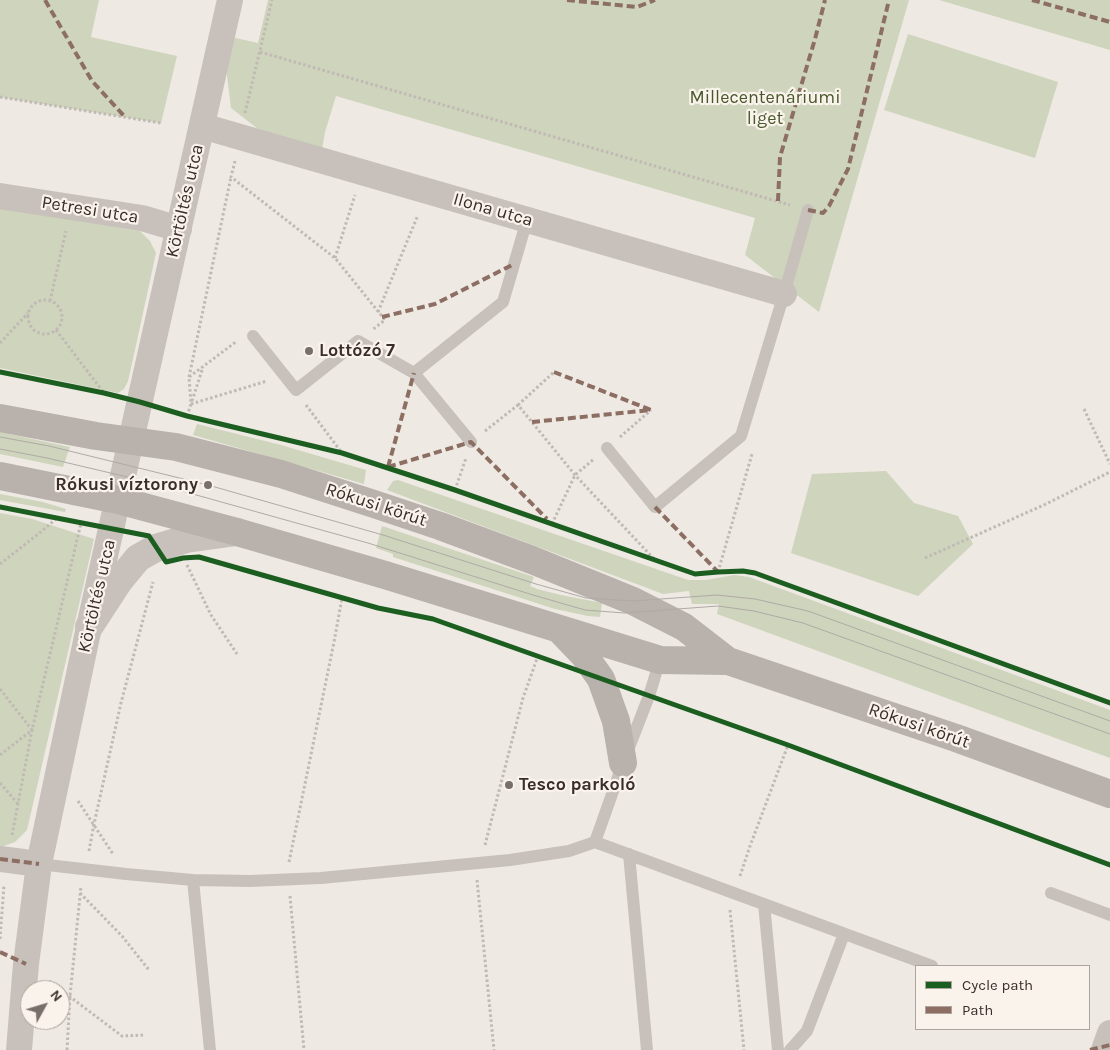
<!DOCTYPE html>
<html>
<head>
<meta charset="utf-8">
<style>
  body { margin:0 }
  #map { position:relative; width:1110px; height:1050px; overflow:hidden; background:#eee9e3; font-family:Karla,sans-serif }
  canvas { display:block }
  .legend { position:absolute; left:915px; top:965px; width:175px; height:65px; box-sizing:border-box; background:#faf3eb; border:1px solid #ada49d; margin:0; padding:6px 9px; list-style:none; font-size:15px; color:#392e29 }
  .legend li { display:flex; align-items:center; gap:10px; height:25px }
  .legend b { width:25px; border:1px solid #ada49d }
  .north { position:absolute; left:20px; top:980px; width:50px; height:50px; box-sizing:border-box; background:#faf3eb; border:1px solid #ada49d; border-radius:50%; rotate:51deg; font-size:14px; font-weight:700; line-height:20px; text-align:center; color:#392e29 }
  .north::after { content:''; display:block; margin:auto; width:18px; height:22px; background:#786f6a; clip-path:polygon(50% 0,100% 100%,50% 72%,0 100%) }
</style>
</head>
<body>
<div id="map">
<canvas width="1110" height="1050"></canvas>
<ul class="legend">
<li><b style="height:6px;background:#1b5e20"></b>Cycle path</li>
<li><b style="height:6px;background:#8d6e63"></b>Path</li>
</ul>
<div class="north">N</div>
</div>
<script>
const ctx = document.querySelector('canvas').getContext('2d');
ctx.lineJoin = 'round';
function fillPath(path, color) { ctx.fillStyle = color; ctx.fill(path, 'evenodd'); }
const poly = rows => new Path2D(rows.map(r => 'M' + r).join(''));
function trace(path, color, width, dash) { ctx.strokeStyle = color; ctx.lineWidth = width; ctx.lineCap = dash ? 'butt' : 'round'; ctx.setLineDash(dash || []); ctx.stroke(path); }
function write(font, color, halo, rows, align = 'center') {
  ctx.font = font + ' Karla,sans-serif'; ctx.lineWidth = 4.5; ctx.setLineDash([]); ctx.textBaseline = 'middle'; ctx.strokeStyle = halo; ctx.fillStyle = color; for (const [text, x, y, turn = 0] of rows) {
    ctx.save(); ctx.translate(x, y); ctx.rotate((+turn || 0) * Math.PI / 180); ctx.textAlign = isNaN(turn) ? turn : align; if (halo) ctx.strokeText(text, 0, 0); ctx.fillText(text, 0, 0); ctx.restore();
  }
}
fillPath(poly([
  [0,0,99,0,91,37,177,56,161,123,0,97],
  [268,0,909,0,819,312,745,255,755,218,336,96,325,132,322,150,262,132,231,108,222,35,258,43],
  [939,0,1110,0,1110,50],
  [908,34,1058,82,1035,158,884,110],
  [0,206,139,230,150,241,156,253,133,359,128,381,124,389,118,393,0,368],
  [197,424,281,445,366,470,364,484,193,435],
  [0,432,70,447,63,467,0,454],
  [886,471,914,503,958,516,973,544,918,596,791,553,812,474],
  [398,480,688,580,706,580,734,575,749,577,1110,710,1110,758,717,614,719,604,692,604,689,591,663,594,387,490,393,481],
  [0,494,43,502,66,509,65,512,0,500],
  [0,513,32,519,94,539,27,830,15,842,1,847,0,847],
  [382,526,534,577,530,586,537,589,561,595,602,603,600,617,588,616,555,609,393,557,393,554,376,548]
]), '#cfd4bc');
trace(poly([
  [260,52,790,205],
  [0,97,161,123],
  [245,113,272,0],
  [235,161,231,177,335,258,385,320,372,330],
  [335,258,355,195],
  '28 317a17 17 0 1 1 34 0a17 17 0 1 1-34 0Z',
  [50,301,66,231],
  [378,312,418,215],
  [56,330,104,393],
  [0,343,28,313],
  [189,377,231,177],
  [192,401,203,367],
  [191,404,267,381],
  [306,405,342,453],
  [518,405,554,372],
  [1084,409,1110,464],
  [187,416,191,404,189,377,237,341],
  [485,431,518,405,575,475,655,560],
  [620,437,651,410],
  [455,490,466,458],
  [552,524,575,475,594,459],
  [925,558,1046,504,1110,472],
  [0,564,42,531,57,518],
  [187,565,211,615,237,654],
  [718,572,752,454,751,452],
  [0,689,32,730,0,755],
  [0,783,19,805],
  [78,801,113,854],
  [12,835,32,730,81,523],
  [485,845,523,698,538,656],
  [89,851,94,824,121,703,153,582],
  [289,862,334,642,342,598],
  [740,876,750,846,788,745],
  [477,880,494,1050],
  [80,893,122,936,149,970],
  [290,896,304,1050],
  [730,910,744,1050],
  [0,939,4,885],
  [49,981,122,1036,145,1035],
  [67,1050,70,996,81,886]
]), '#c0b9b4', 3, [2.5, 2.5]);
trace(poly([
  [253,336,296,390,358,341,414,373,503,302,527,220],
  [414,373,471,442],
  [607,448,655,507,741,436,784,294,808,210],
  [595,842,623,763,649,696,660,660],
  [629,854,647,1050],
  [39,864,126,874,193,880,250,881,321,878,510,860,569,851,595,842,932,966],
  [193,880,210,1050],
  [1051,893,1110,915],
  [764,904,778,1050],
  [790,1050,807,1031,844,934]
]), '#c8c1bb', 12);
trace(poly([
  [202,126,784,294],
  [0,196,142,218,179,229],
  [0,859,39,864],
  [19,1050,26,964,39,864,89,627,230,0],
  [1104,1050,1110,1033]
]), '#c8c1bb', 26);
trace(poly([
  [89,627,119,581,138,558,156,548,186,539,237,532]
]), '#c8c1bb', 28);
trace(poly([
  [0,418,96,436,176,447,281,474,374,504,440,526,532,560,633,601,684,627,728,661],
  [0,476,118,500,237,532,385,575,660,660,728,661,956,738,1110,794],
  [560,630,584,655,601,679,616,721,623,763]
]), '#b8b1ac', 28);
trace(poly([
  [0,437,49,446,208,485,383,535,536,584,586,598,633,601,717,595,755,599,808,611,1110,721],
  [0,449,47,458,157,484,368,543,533,595,585,610,624,613,718,606,754,611,803,623,1110,734]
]), '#afaaa6', 1);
trace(poly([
  [45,0,92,81,125,117],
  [567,0,637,7,655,0],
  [1032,0,1110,22],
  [778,201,780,157,815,39,825,0],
  [808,210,823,213,829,206,848,169,889,0],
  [382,317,435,304,514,264],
  [532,422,651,410,554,372],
  [388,467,471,442,547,519],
  [388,467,414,373],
  [655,507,718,572],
  [0,859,39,864],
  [0,952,26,964],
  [1090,1050,1110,1045]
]), '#8d6e63', 4, [8, 4]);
trace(poly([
  [0,372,104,393,140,402,187,416,342,453,455,490,695,574,718,572,743,571,755,573,1110,703],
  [0,507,149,536,166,562,183,558,199,557,378,608,433,619,788,745,1110,865]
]), '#1b5e20', 5);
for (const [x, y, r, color] of [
  [309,351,5,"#786f6a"],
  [208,485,5,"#786f6a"],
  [509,785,5,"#786f6a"]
]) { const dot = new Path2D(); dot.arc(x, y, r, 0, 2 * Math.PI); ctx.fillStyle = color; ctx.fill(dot); trace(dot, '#faf3eb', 2); }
write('18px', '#48582c', '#faf3eb', [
  ["Millecentenáriumi",765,98],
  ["liget",765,119]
]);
write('18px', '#392e29', '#faf3eb', [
  ["Körtöltés utca",185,201,-77],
  ["Petresi utca",90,210,9],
  ["Ilona utca",493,210,16],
  ["Rókusi körút",376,505,18],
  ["Körtöltés utca",97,596,-77],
  ["Rókusi körút",919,726,19]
]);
write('bold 18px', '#392e29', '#faf3eb', [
  ["Lottózó 7",319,351],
  ["Rókusi víztorony",198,485,"right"],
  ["Tesco parkoló",519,785]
], 'left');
</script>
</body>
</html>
